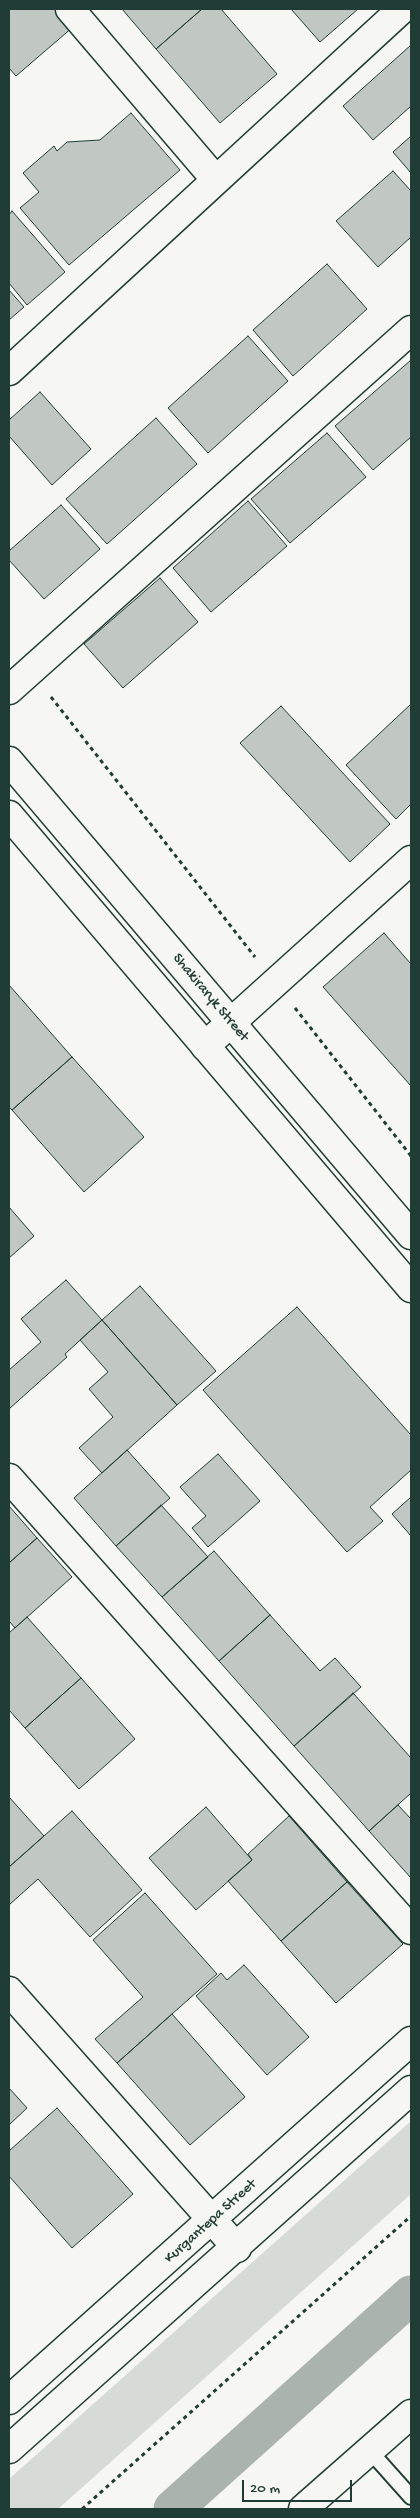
<!DOCTYPE html>
<html>
<head>
<meta charset="utf-8">
<style>
  body { margin:0 }
  #map { position:relative; width:420px; height:2518px; overflow:hidden; background:#f6f6f2; font-family:"Gochi Hand",sans-serif }
  canvas { display:block }
  .frame { position:absolute; inset:0; border:10px solid #1f3d34; pointer-events:none }
  .scale { position:absolute; left:242px; top:2480px; width:110px; height:22px; box-sizing:border-box; border:2px solid #1f3d34; border-top:0; padding-left:6px; font-size:15px; line-height:18px; white-space:nowrap; color:#1f3d34; -webkit-text-stroke:4px #f6f6f2; paint-order:stroke }
</style>
</head>
<body>
<div id="map">
<canvas width="420" height="2518"></canvas>
<div class="frame"></div>
<div class="scale">20 m</div>
</div>
<script>
const ctx = document.querySelector('canvas').getContext('2d');
ctx.lineJoin = 'round';
function fillPath(path, color) { ctx.fillStyle = color; ctx.fill(path, 'evenodd'); }
const poly = rows => new Path2D(rows.map(r => 'M' + r).join(''));
function trace(path, color, width, dash) { ctx.strokeStyle = color; ctx.lineWidth = width; ctx.lineCap = dash ? 'butt' : 'round'; ctx.setLineDash(dash || []); ctx.stroke(path); }
function write(font, color, halo, rows, align = 'center') {
  ctx.font = font + ' "Gochi Hand",sans-serif'; ctx.lineWidth = 5; ctx.setLineDash([]); ctx.textBaseline = 'middle'; ctx.strokeStyle = halo; ctx.fillStyle = color; for (const [text, x, y, turn = 0] of rows) {
    ctx.save(); ctx.translate(x, y); ctx.rotate((+turn || 0) * Math.PI / 180); ctx.textAlign = isNaN(turn) ? turn : align; if (halo) ctx.strokeText(text, 0, 0); ctx.fillText(text, 0, 0); ctx.restore();
  }
}
fillPath(poly([
  [411,2121,411,2194,58,2509,9,2509,9,2479]
]), '#d6dbd6');
trace(poly([
  [173,2509,411,2295]
]), '#aab3ae', 39);
const building = poly([
  [9,9,57,9,73,27,16,76,9,68,9,9],
  [122,9,202,9,156,49,122,9],
  [202,9,221,9,277,74,220,123,156,49,202,9],
  [291,9,358,9,320,42,291,9],
  [411,45,411,106,373,140,343,106,411,45],
  [131,113,180,170,69,265,20,208,39,192,23,173,54,146,57,151,67,142,100,140,131,113],
  [411,136,411,173,393,152,411,136],
  [393,171,411,191,411,237,378,267,336,221,393,171],
  [12,211,65,272,27,305,9,283,9,215,12,211],
  [327,264,367,309,293,376,253,330,327,264],
  [9,290,24,307,9,320,9,290],
  [248,336,288,381,208,453,168,408,248,336],
  [411,360,411,437,373,470,335,426,411,360],
  [40,392,91,449,52,485,9,436,9,420,40,392],
  [156,418,197,464,107,544,66,499,156,418],
  [327,433,366,477,290,543,251,499,327,433],
  [248,501,287,546,211,612,173,568,248,501],
  [61,505,100,549,44,599,9,560,9,551,61,505],
  [160,578,198,622,123,688,84,644,160,578],
  [411,704,411,804,396,819,346,765,411,704],
  [281,706,390,824,350,862,240,743,281,706],
  [384,933,411,964,411,1086,323,987,384,933],
  [9,985,72,1057,12,1110,9,1107,9,985],
  [72,1057,144,1137,84,1192,12,1110,72,1057],
  [9,1207,34,1236,9,1258,9,1207],
  [66,1280,102,1320,65,1354,67,1357,9,1409,9,1370,41,1342,21,1319,66,1280],
  [140,1286,216,1371,177,1405,102,1320,140,1286],
  [297,1307,411,1435,411,1470,370,1507,383,1521,347,1552,203,1390,297,1307],
  [102,1320,177,1405,102,1473,79,1448,113,1417,89,1389,108,1372,80,1340,102,1320],
  [127,1450,170,1498,116,1546,74,1498,127,1450],
  [218,1454,260,1501,208,1547,192,1528,206,1516,180,1487,218,1454],
  [411,1497,411,1536,392,1514,411,1497],
  [161,1505,208,1557,162,1597,116,1546,161,1505],
  [9,1506,37,1538,9,1563,9,1506],
  [37,1538,72,1577,15,1628,9,1621,9,1563,37,1538],
  [214,1551,270,1615,219,1661,162,1597,214,1551],
  [270,1615,320,1671,335,1658,361,1687,294,1746,219,1661,270,1615],
  [27,1617,81,1678,25,1728,9,1710,9,1633,27,1617],
  [81,1678,135,1739,79,1789,25,1728,81,1678],
  [353,1693,411,1758,411,1793,369,1831,294,1746,353,1693],
  [9,1797,44,1836,9,1867,9,1797],
  [398,1805,411,1819,411,1878,369,1831,398,1805],
  [206,1807,252,1860,196,1910,149,1858,206,1807],
  [72,1811,142,1890,90,1937,38,1879,9,1905,9,1867,72,1811],
  [289,1816,347,1882,281,1941,228,1881,252,1860,248,1854,289,1816],
  [347,1882,403,1944,336,2003,281,1941,347,1882],
  [145,1893,217,1974,117,2063,95,2039,143,1997,93,1940,145,1893],
  [244,1965,309,2037,267,2075,196,1996,221,1973,227,1980,244,1965],
  [172,2014,245,2097,190,2145,117,2063,172,2014],
  [9,2088,27,2108,9,2125,9,2088],
  [57,2108,133,2194,72,2248,9,2176,9,2151,57,2108]
]);
fillPath(building, '#c1c8c3');
trace(building, '#1f3d34', 1);
const service = poly([
  [370,2451,411,2497]
]);
const minor = poly([
  [70,9,216,180],
  [9,371,402,9],
  [9,690,411,330],
  [205,1046,411,860],
  [9,1478,411,1930],
  [9,1991,237,2248],
  [303,2509,411,2414]
]);
const secondary = poly([
  [9,761,411,1235],
  [9,815,411,1288],
  [9,2400,411,2041],
  [9,2449,411,2090]
]);
trace(service, '#1f3d34', 18);
trace(minor, '#1f3d34', 31);
trace(secondary, '#1f3d34', 31);
trace(poly([
  [51,697,255,957],
  [295,1008,411,1156],
  [82,2509,411,2216]
]), '#1f3d34', 3, [4, 4]);
trace(service, '#f6f6f2', 14);
trace(minor, '#f6f6f2', 28);
trace(secondary, '#f6f6f2', 28);
write('15px', '#1f3d34', '#f6f6f2', [
  ["Shakiraryk Street",210,998,50],
  ["Kurgantepa Street",211,2222,-42]
]);
</script>
</body>
</html>
